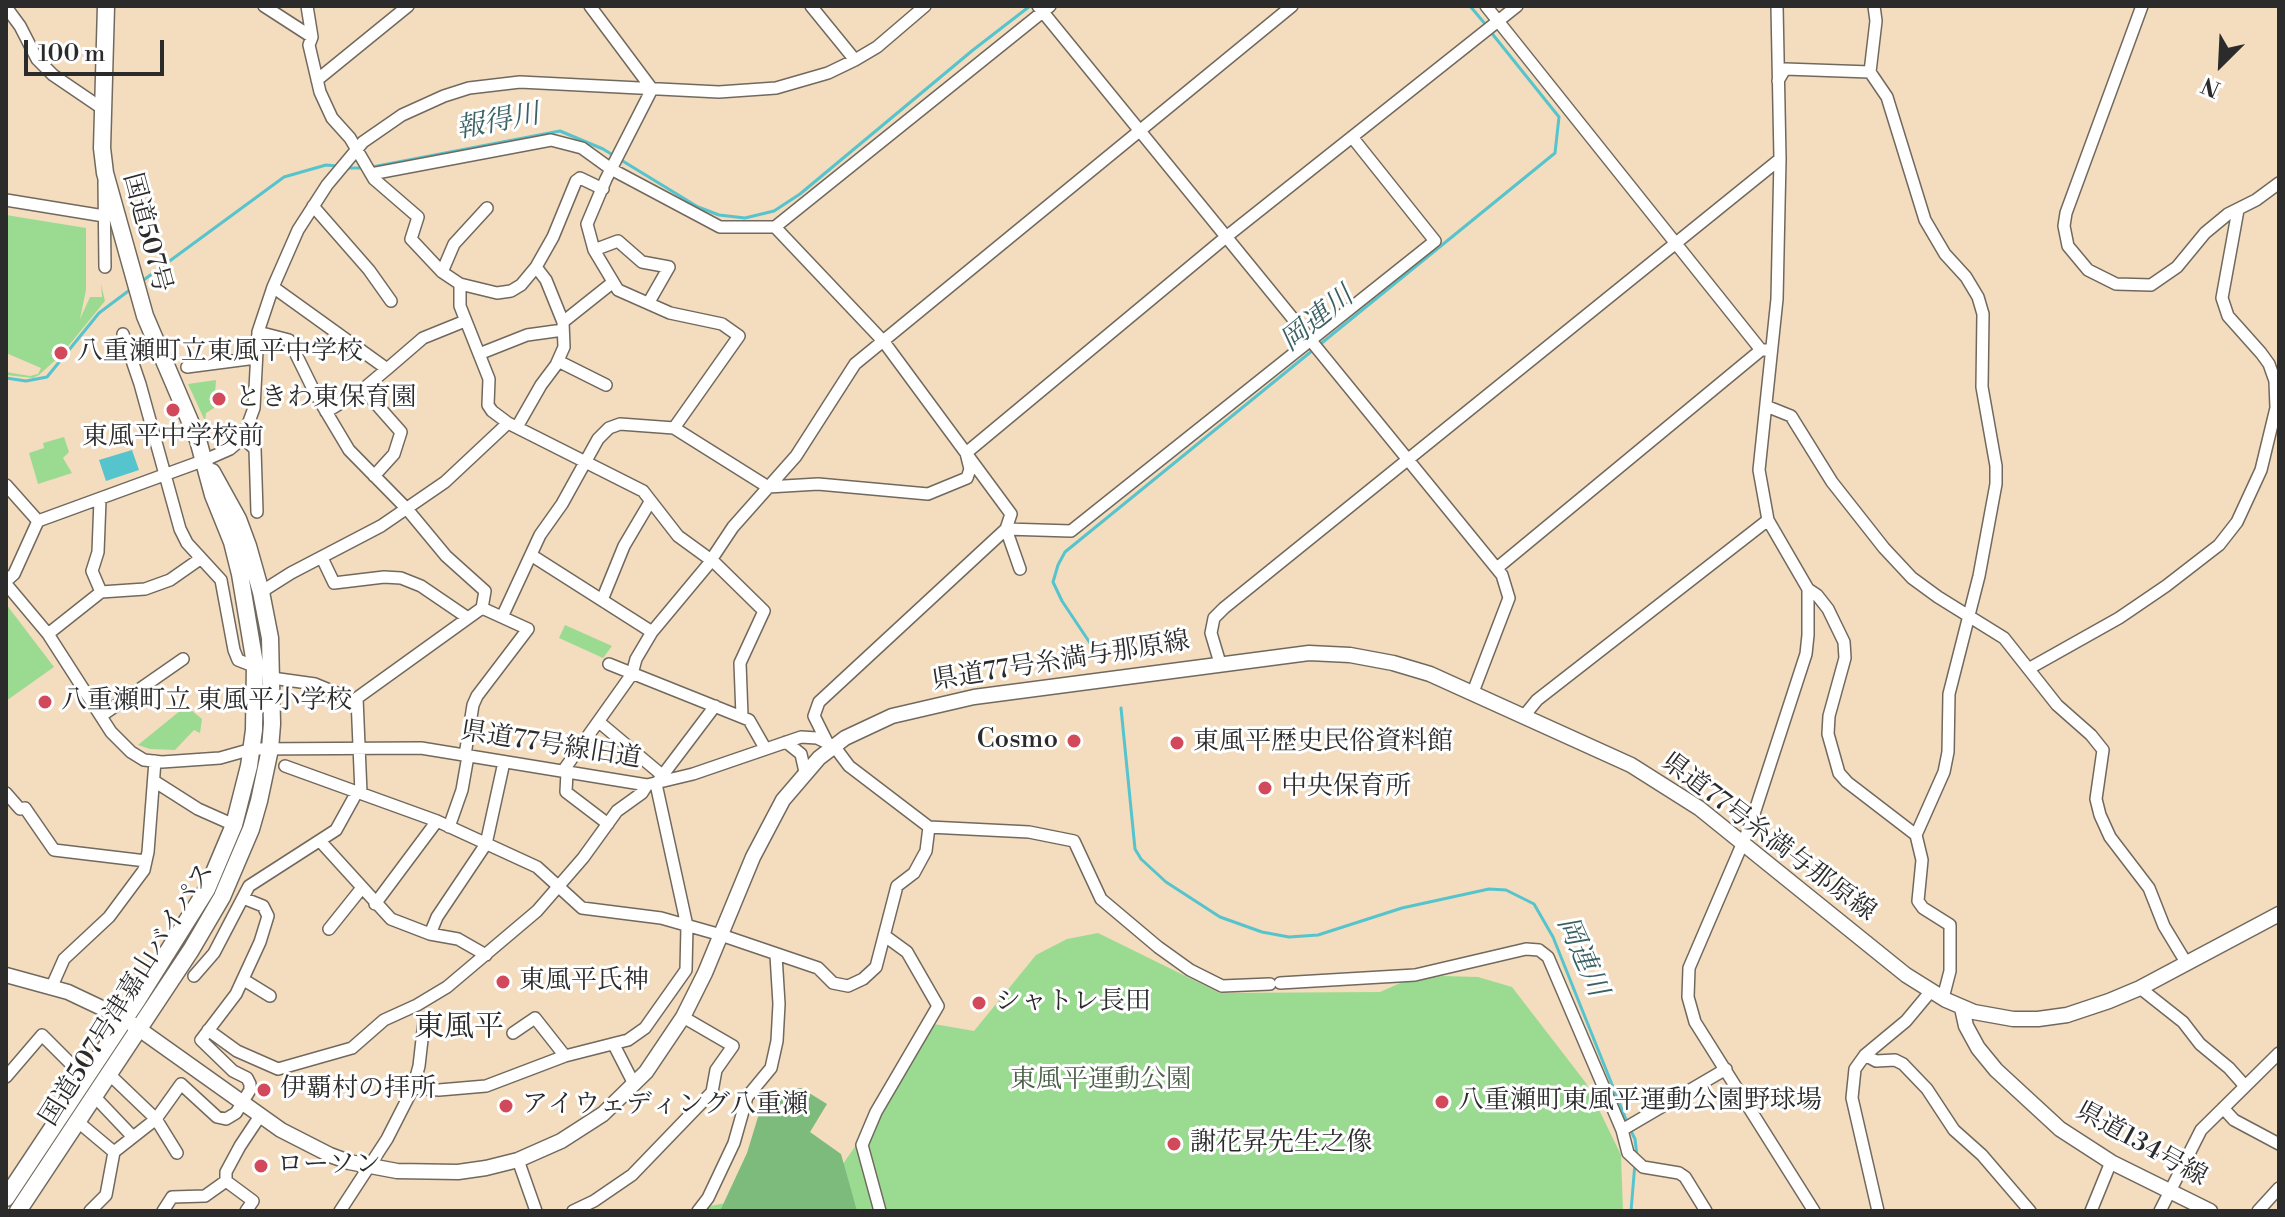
<!DOCTYPE html>
<html>
<head>
<meta charset="utf-8">
<style>
  body { margin:0 }
  #map { position:relative; width:2285px; height:1217px; overflow:hidden; background:#f4dcbe; font-family:"Libre Bodoni",serif }
  canvas { display:block }
  .frame { position:absolute; inset:0; border:8px solid #2b2b2b; pointer-events:none }
  .north { position:absolute; left:2181px; top:24px; width:80px; height:80px; -webkit-text-stroke:6px #fff; paint-order:stroke; rotate:204deg; font-size:22px; font-weight:700; line-height:32px; text-align:center; color:#2b2b2b }
  .north::after { content:''; display:block; margin:auto; width:28px; height:36px; background:#2b2b2b; clip-path:polygon(50% 0,100% 100%,50% 72%,0 100%) }
  .scale { position:absolute; left:24px; top:40px; width:140px; height:36px; box-sizing:border-box; border:4px solid #2b2b2b; border-top:0; padding-left:10px; font-size:24px; line-height:28px; white-space:nowrap; color:#2b2b2b; -webkit-text-stroke:6px #fff; paint-order:stroke }
</style>
</head>
<body>
<div id="map">
<canvas width="2285" height="1217"></canvas>
<div class="frame"></div>
<div class="north">N</div>
<div class="scale">100 m</div>
</div>
<script>
const ctx = document.querySelector('canvas').getContext('2d');
ctx.lineJoin = 'round';
function fillPath(path, color) { ctx.fillStyle = color; ctx.fill(path, 'evenodd'); }
const poly = rows => new Path2D(rows.map(r => 'M' + r).join(''));
function trace(path, color, width, dash) { ctx.strokeStyle = color; ctx.lineWidth = width; ctx.lineCap = dash ? 'butt' : 'round'; ctx.setLineDash(dash || []); ctx.stroke(path); }
function write(font, color, halo, rows, align = 'center') {
  ctx.font = font + ' "Libre Bodoni","Noto Serif JP",serif'; ctx.lineWidth = 6; ctx.setLineDash([]); ctx.textBaseline = 'middle'; ctx.strokeStyle = halo; ctx.fillStyle = color; for (const [text, x, y, turn = 0] of rows) {
    ctx.save(); ctx.translate(x, y); ctx.rotate((+turn || 0) * Math.PI / 180); ctx.textAlign = isNaN(turn) ? turn : align; if (halo) ctx.strokeText(text, 0, 0); ctx.fillText(text, 0, 0); ctx.restore();
  }
}
fillPath(poly([
  [6,215,86,228,86,290,80,319,90,297,102,297,101,284,105,301,61,355,39,375,33,378,6,375,6,372,30,376,38,374,41,368,6,353],
  [216,380,214,408,206,413,205,421,188,384],
  [64,437,69,452,63,458,72,473,38,484,29,453,44,448,43,443],
  [6,604,54,667,6,701],
  [565,625,612,646,603,658,559,638],
  [186,706,202,719,200,733,194,730,175,750,150,749,138,745],
  [1098,933,1220,993,1380,992,1407,980,1443,976,1478,977,1512,987,1586,1083,1621,1155,1623,1211,697,1211,699,1208,829,1184,868,1128,934,1024,974,1031,1036,955,1067,939]
]), '#9bdb91');
fillPath(poly([
  [801,1088,827,1104,810,1132,841,1154,857,1211,720,1211,747,1153,765,1094]
]), '#7cbb7b');
fillPath(poly([
  [132,450,139,470,106,481,99,460]
]), '#56c4cd');
trace(poly([
  [1470,6,1486,25],
  [372,167,560,131,603,149,698,207,719,215,745,218,774,211,800,194,973,50,1030,6],
  [344,168,365,168],
  [141,282,284,177,326,165,337,166],
  [6,378,26,381,47,377,99,313,131,289],
  [1102,661,1062,601,1053,582,1058,565,1065,552,1555,153,1559,117,1490,31],
  [1121,708,1135,849,1141,859,1166,882,1220,917,1262,932,1289,937,1318,935,1402,908,1489,889,1506,890,1534,904,1553,937,1627,1122],
  [1630,1129,1635,1139,1637,1156],
  [1631,1211,1635,1163]
]), '#56c4cd', 3);
const minor = poly([
  [264,6,312,37],
  [307,6,312,37,309,45,320,92,332,118,350,138,374,179,418,217,411,239,442,272,460,284,460,306,489,379,488,405,492,411,508,423,643,491,678,536,711,560,733,527,796,456,855,364,1292,6],
  [590,6,652,89],
  [811,6,855,60],
  [1038,6,1502,575,1509,598,1473,692],
  [1486,6,1761,350],
  [1777,6,1780,159,1777,299,1759,470,1768,520,1808,589,1808,635,1806,654,1750,826,1689,968,1688,997,1695,1022,1814,1211],
  [1874,6,1876,21,1870,72,1887,97,1925,220,1945,254,1966,277,1978,297,1983,314,1982,387,1996,466,1996,484,1979,576,1949,694,1948,752,1944,772,1916,835,1922,860,1918,901,1923,908,1950,925,1950,971,1943,998],
  [2142,6,2066,213,2064,226,2068,246,2088,270,2116,284,2151,285,2177,267,2205,233,2228,214,2256,200,2279,183],
  [6,7,20,26,37,59,53,75,103,109],
  [317,80,408,6],
  [1778,81,1785,69,1870,72],
  [652,89,606,179,587,224,594,250,618,290,670,313,722,324,739,336,674,428],
  [371,174,551,140,582,148,611,169,720,227,775,227,1050,6],
  [104,182,105,267],
  [6,200,104,216,118,215],
  [313,206,369,270,391,301],
  [775,227,884,342,1011,514,1006,529,1020,569],
  [594,250,618,241,642,262,669,267,649,302],
  [536,267,553,237,576,181,580,178,603,189],
  [442,272,454,244,487,208],
  [460,284,497,293,511,291,521,285,536,267,546,280,563,322],
  [273,287,387,369,362,390,326,412],
  [258,332,289,340,315,393,349,450,407,509,446,556,485,591,482,608,357,698,361,793],
  [123,334,140,384,180,529,187,543,221,580,234,650,238,660,256,667],
  [479,354,527,335,563,330],
  [558,361,606,385],
  [187,367,256,358],
  [387,369,423,338,465,321],
  [363,389,401,432,394,454,374,476],
  [1766,406,1791,416,1832,482,1884,548,1912,578,1938,597,2004,638,2057,705,2091,735,2103,750,2096,799,2100,815,2110,837,2149,888,2164,926,2187,964],
  [517,427,541,385,556,365,564,347,563,322,612,283],
  [243,438,255,449,257,512],
  [966,453,1226,237,1517,6],
  [6,485,38,521],
  [100,500,98,552,92,571,101,592,145,589,170,580,200,559],
  [531,555,652,632],
  [322,558,334,583,384,577,401,578,421,586,468,618],
  [1497,568,1761,350,1766,350],
  [6,581,14,574,38,521,205,460,230,449,243,438,254,408,258,332,273,287,298,230,327,185,363,142,402,115,444,96,469,88,520,82,719,92,776,88,828,73,855,60,877,47,925,6],
  [6,584,48,634,111,732,131,752,144,760,162,762,220,758,252,749,421,748,647,785,693,774,801,737,817,738,834,746,849,766,929,827,1029,832,1074,841,1101,899,1158,947,1190,970,1222,986,1270,984],
  [1808,589,1817,595,1828,609,1844,642,1845,658,1829,716,1828,734,1839,773,1847,782,1916,835],
  [261,592,291,573,381,526,445,482,508,423],
  [602,600,624,546,650,502],
  [502,617,540,535,562,504,598,439,609,428,620,424,674,428,768,487,818,484,928,494,967,478,970,469,966,453],
  [48,634,101,592],
  [1220,663,1211,633,1214,618,1224,608,1780,159],
  [609,664,749,720,765,748],
  [2030,668,2119,618,2166,586,2219,545,2237,522,2261,470,2276,408,2275,381,2269,364,2261,353,2228,316,2222,298,2238,210],
  [272,678,315,684,356,701],
  [101,716,183,659],
  [1524,716,1537,700,1768,520],
  [599,722,662,775],
  [786,742,801,754,805,772],
  [827,742,814,716,819,702,1006,529,1071,531,1435,241,1352,137],
  [465,755,473,705,477,696,528,629,482,608],
  [285,766,437,821,537,867,582,908,661,918,721,935,818,968,833,983,848,986,863,979,876,967,897,886,914,873,926,851,929,827],
  [563,771,632,674,636,659,652,632,712,560,764,611,740,663,742,716],
  [567,772,566,792,608,824],
  [154,781,198,809,234,825],
  [6,793,20,809,25,808,54,850,146,861],
  [449,827,462,790,468,756],
  [320,841,391,919,430,934,458,939,486,955],
  [375,904,437,821],
  [329,929,361,889],
  [430,934,437,917,486,844,504,762],
  [194,976,214,953,249,886,336,830,357,792],
  [244,980,270,996],
  [1280,983,1415,975,1526,949,1539,950,1548,957,1622,1130,1628,1153,1643,1167,1679,1173,1685,1177,1706,1211],
  [52,986,64,959,109,917,144,870,148,852,155,761],
  [2140,988,2183,1022,2200,1044,2229,1068,2245,1086],
  [208,1030,237,1051,278,1069,352,1048,384,1020,417,1005,447,987,537,911,583,858,617,811,642,793,647,785],
  [513,1033,535,1018,565,1056],
  [614,1045,634,1084],
  [1865,1055,1876,1061,1895,1060,1903,1064,1927,1089,1954,1130,1982,1155,2030,1211],
  [109,1074,156,1119,181,1084,217,1117,226,1119,236,1113,250,1090,250,1084,247,1078,233,1071,201,1040,236,994,260,942,268,916,263,906,243,898],
  [6,1077,42,1035,86,1079],
  [413,1088,439,1090,486,1086,565,1056,628,1040,645,1028,686,970,687,926,656,784,715,706],
  [94,1096,133,1137],
  [2223,1108,2234,1120,2279,1144],
  [77,1121,114,1152,106,1195,90,1211],
  [1622,1130,1726,1069],
  [114,1152,156,1119,177,1153],
  [518,1160,536,1211],
  [226,1181,226,1172,240,1146,260,1116],
  [163,1211,172,1197,205,1196,226,1181,253,1201,246,1211],
  [340,1211,387,1139,413,1088,419,1066,424,1022],
  [573,1211,594,1201,632,1175,712,1092,716,1070,733,1046,683,1017],
  [698,1211,708,1198,734,1143,747,1097,771,1068,777,1041,779,1004,776,955],
  [880,1211,862,1145,876,1112,938,1006,907,952,885,936],
  [1878,1211,1852,1098,1855,1069,1865,1055,1906,1021,1931,991],
  [2091,1211,2111,1162],
  [2160,1211,2201,1130,2279,1053],
  [2258,1211,2279,1188]
]);
const major = poly([
  [6,975,68,992,125,1019,281,1130,330,1155,349,1162,397,1171,458,1172,486,1168,518,1160,561,1141,603,1114,646,1072,683,1017,705,973,753,857,783,800,819,758,845,738,892,716,974,697,1309,653,1350,655,1393,663,1430,674,1631,765,1699,808,1906,975,1946,1000,1974,1012,2013,1019,2038,1019,2067,1015,2109,1001,2140,988,2279,914],
  [1962,1008,1966,1026,1978,1048,1996,1070,2060,1129,2111,1162,2210,1211]
]);
const highway = poly([
  [6,1198,138,999,207,889,234,825,249,766,254,730,255,664,240,574,232,542,213,495,198,440,145,316,105,173,102,148,106,6],
  [18,1211,191,950,222,897,251,829,259,801,270,749,272,724,270,638,261,592,248,546,238,519,212,472]
]);
trace(minor, '#71695e', 14);
trace(major, '#71695e', 17);
trace(highway, '#71695e', 19);
trace(minor, '#fff', 11);
trace(major, '#fff', 14);
trace(highway, '#fff', 16);
for (const [x, y, r, color] of [
  [61,353,8,"#d1495b"],
  [219,399,8,"#d1495b"],
  [173,410,8,"#d1495b"],
  [45,702,8,"#d1495b"],
  [1074,741,8,"#d1495b"],
  [1177,743,8,"#d1495b"],
  [1265,788,8,"#d1495b"],
  [503,982,8,"#d1495b"],
  [979,1003,8,"#d1495b"],
  [264,1090,8,"#d1495b"],
  [1442,1102,8,"#d1495b"],
  [506,1106,8,"#d1495b"],
  [1174,1144,8,"#d1495b"],
  [261,1166,8,"#d1495b"]
]) { const dot = new Path2D(); dot.arc(x, y, r, 0, 2 * Math.PI); ctx.fillStyle = color; ctx.fill(dot); trace(dot, '#fff', 3); }
write('26px', '#2b2b2b', '#fff', [
  ["国道507号",146,233,75],
  ["県道77号糸満与那原線",1061,662,-9],
  ["県道77号線旧道",551,746,9],
  ["県道77号糸満与那原線",1768,838,37],
  ["国道507号津嘉山バイパス",128,995,-58],
  ["県道134号線",2141,1145,29]
]);
write('26px', '#2b2b2b', '#fff', [
  ["八重瀬町立東風平中学校",77,353],
  ["ときわ東保育園",235,399],
  ["東風平中学校前",173,438,"center"],
  ["八重瀬町立 東風平小学校",61,702],
  ["Cosmo",1058,741,"right"],
  ["東風平歴史民俗資料館",1193,743],
  ["中央保育所",1281,788],
  ["東風平氏神",519,982],
  ["シャトレ長田",995,1003],
  ["伊覇村の拝所",280,1090],
  ["八重瀬町東風平運動公園野球場",1458,1102],
  ["アイウェディング八重瀬",522,1106],
  ["謝花昇先生之像",1190,1144],
  ["ローソン",277,1166]
], 'left');
write('26px', '#4d604a', '#fff', [
  ["東風平運動公園",1101,1081]
]);
write('italic 28px', '#3a6164', '#fff', [
  ["報得川",498,123,-11],
  ["岡連川",1318,320,-39],
  ["岡連川",1581,957,66]
]);
write('30px', '#2b2b2b', '#fff', [
  ["東風平",459,1029]
]);
</script>
</body>
</html>
